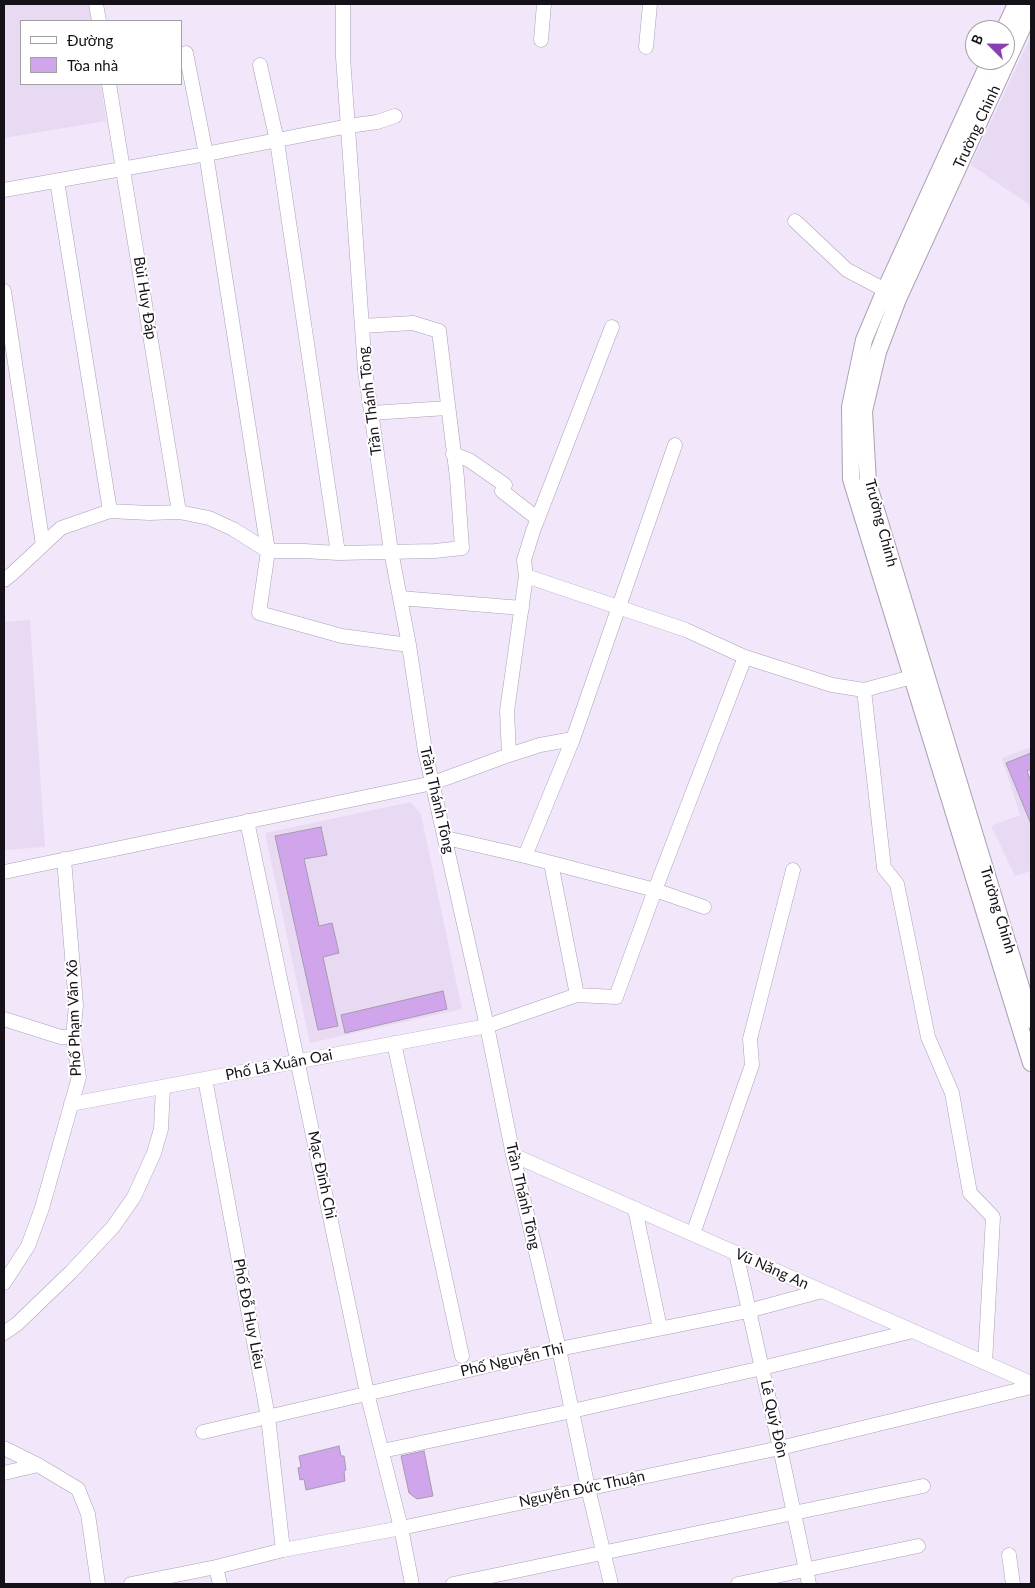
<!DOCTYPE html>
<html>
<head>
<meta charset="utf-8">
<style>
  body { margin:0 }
  #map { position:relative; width:1035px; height:1588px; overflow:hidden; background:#f2e6fa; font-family:Lato,sans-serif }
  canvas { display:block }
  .frame { position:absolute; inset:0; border:5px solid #151118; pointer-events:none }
  .legend { position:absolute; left:20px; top:20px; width:162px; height:65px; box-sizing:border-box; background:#fff; border:1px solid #a1a0a3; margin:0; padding:6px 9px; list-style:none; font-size:15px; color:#151118 }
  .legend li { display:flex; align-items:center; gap:10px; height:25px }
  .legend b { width:25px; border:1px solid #a1a0a3 }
  .north { position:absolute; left:965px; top:20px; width:50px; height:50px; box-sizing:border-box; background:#fff; border:1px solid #a1a0a3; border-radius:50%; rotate:293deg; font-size:14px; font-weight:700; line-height:20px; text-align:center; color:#151118 }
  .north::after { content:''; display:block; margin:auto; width:18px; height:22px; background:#8a40b3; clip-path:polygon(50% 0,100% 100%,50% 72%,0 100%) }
</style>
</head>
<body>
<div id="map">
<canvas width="1035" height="1588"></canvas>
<div class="frame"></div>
<ul class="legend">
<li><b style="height:6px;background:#fff"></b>Đường</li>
<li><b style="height:14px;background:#d0a5ec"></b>Tòa nhà</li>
</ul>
<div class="north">B</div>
</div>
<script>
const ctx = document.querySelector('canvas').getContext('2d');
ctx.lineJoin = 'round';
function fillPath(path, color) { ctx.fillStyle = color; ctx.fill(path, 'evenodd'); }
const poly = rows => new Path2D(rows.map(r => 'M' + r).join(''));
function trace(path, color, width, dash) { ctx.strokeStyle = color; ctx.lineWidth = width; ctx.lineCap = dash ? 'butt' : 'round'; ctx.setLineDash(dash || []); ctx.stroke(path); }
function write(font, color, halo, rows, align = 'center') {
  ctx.font = font + ' Lato,sans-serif'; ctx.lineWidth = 4; ctx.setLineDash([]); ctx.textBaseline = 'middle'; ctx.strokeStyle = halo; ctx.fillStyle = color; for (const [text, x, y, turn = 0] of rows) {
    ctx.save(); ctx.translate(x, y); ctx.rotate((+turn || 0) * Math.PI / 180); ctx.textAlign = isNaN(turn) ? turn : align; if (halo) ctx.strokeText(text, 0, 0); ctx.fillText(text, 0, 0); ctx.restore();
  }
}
fillPath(poly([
  [4,4,89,4,92,21,21,21,21,84,101,84,106,121,4,138],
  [1031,36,1031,206,971,165],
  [30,620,45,847,4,850,4,622],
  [1031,747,1031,871,1015,876,991,826,1020,815,1002,758],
  [411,802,421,814,462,1009,310,1043,265,833]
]), '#e9daf4');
const building = poly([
  [1031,753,1031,769,1027,771,1031,782,1031,824,1006,763,1031,753],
  [321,827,327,855,304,859,319,926,332,923,339,953,323,957,338,1026,318,1030,275,836,321,827],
  [443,991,447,1009,345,1033,341,1015,443,991],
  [339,1446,341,1456,344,1456,346,1470,344,1471,345,1481,306,1490,304,1479,300,1480,298,1468,301,1467,299,1456,339,1446],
  [424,1451,433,1496,417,1499,409,1493,401,1456,424,1451]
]);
fillPath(building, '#d0a5ec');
trace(building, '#a59bad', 1);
const minor = poly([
  [96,4,99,21],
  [343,4,343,57,365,370,391,551,409,645,425,751,487,1026,513,1155,559,1349,588,1488,611,1584],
  [541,40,544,4],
  [646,47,650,4],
  [186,53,206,154,268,551,259,613,342,636,409,645],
  [260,65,277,141,338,553],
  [109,84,179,512],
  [57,181,110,511],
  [4,190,206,154,349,126,377,122,395,116],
  [795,221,847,270,885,290],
  [4,291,43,545],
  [371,413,447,408],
  [453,454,469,460,505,485,502,491,538,519],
  [526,576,686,630,745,657,832,685,864,690,912,677],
  [4,580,13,573,61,528,110,511,149,513,179,512,209,518,233,529,268,551,304,551,338,553,435,551,462,548,457,478,439,331,413,323,362,326],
  [400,598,522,608],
  [864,690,884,868,897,884,928,1037,952,1093,970,1193,993,1217,985,1363],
  [509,755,507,711,526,576,524,560,533,531,612,327],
  [247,821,367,1393,401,1528,412,1584],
  [446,838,525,856,655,890,704,907],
  [525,856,573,739,675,445],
  [4,872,433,783,509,755,540,745,573,739],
  [577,995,616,997,655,890,745,657],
  [4,1019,61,1037,73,1037],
  [394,1043,462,1356],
  [205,1079,268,1417,283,1550],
  [71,1104,487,1026,577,995,551,863],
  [513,1155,1031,1383],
  [635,1209,660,1328],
  [693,1234,752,1065,750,1039,793,870],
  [736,1253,780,1448,809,1584],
  [4,1283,28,1246,42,1208,79,1077,73,1037,76,1005,64,859],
  [4,1333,17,1324,71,1272,113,1227,134,1197,154,1153,161,1129,163,1087],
  [203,1432,559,1349,748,1311,822,1291],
  [4,1448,38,1465,78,1489,88,1514,98,1584],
  [382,1451,572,1411,762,1368,913,1331],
  [4,1473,38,1465],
  [1009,1555,1013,1584],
  [216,1567,220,1584],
  [131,1584,216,1567,283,1550,401,1528,780,1448,1031,1387],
  [453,1584,923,1486],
  [738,1584,918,1546]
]);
const major = poly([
  [1031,9,898,299,878,352,864,411,868,483,1031,1020],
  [1004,30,1016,4],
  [990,60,885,290,864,340,850,407,851,479,1031,1063]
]);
trace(minor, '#aca1b3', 15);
trace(major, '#aca1b3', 18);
trace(minor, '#fff', 14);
trace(major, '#fff', 16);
write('15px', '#151118', '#fff', [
  ["Trường Chinh",977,127,-65],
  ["Bùi Huy Đáp",145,298,81],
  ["Trần Thánh Tông",370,401,-97],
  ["Trường Chinh",881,523,75],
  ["Trần Thánh Tông",437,800,77],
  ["Trường Chinh",998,910,73],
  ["Phố Phạm Văn Xô",74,1018,-92],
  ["Phố Lã Xuân Oai",279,1065,-11],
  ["Mạc Đĩnh Chi",322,1175,78],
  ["Trần Thánh Tông",523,1196,77],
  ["Vũ Năng An",772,1269,24],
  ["Phố Đỗ Huy Liêu",249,1314,79],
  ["Phố Nguyễn Thi",512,1360,-13],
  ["Lê Quý Đôn",774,1419,77],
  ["Nguyễn Đức Thuận",582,1489,-12]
]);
</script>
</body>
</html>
